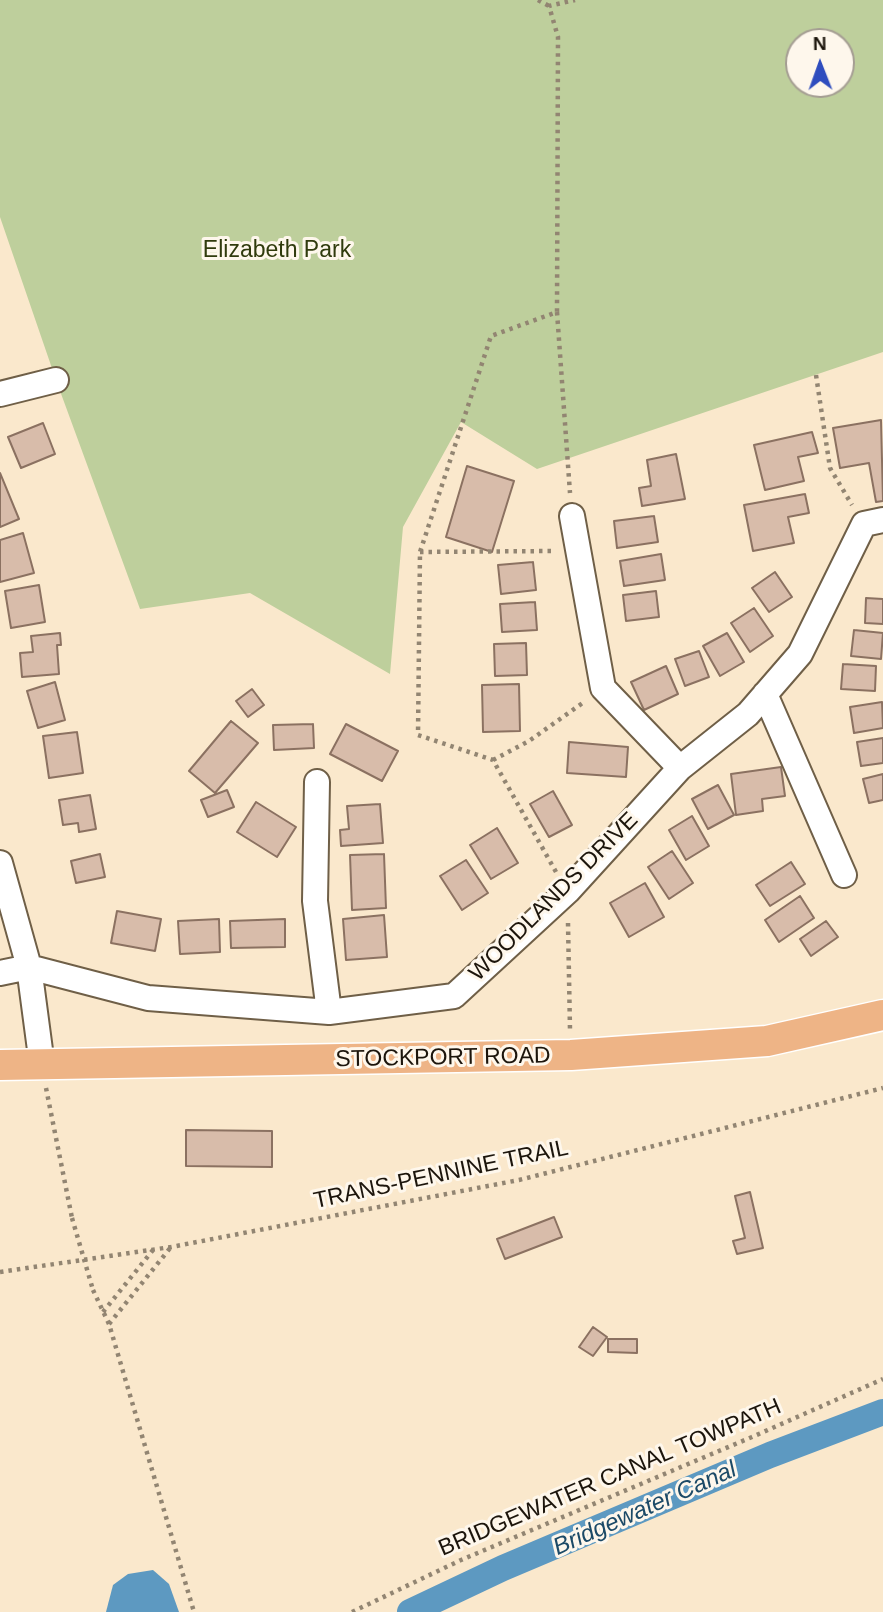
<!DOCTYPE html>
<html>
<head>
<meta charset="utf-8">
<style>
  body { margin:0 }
  #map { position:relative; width:883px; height:1612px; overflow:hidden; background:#fae8cc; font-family:Arial,sans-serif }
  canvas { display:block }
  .north { position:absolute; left:785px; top:28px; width:70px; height:70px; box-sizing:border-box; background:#fef7ec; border:2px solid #a49d92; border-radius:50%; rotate:359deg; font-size:19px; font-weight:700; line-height:28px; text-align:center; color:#1c150c }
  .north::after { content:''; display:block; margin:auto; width:24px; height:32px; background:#2f4dbe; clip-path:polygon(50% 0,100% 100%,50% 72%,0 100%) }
</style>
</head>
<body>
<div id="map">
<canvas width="883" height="1612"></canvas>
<div class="north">N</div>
</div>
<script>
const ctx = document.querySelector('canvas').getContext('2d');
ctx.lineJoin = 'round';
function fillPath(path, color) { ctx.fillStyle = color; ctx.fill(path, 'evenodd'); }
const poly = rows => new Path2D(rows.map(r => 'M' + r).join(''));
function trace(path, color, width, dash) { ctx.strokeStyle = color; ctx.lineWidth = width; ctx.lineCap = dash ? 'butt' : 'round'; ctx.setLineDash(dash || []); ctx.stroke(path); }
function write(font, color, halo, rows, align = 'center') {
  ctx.font = font + ' Arial,sans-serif'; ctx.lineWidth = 6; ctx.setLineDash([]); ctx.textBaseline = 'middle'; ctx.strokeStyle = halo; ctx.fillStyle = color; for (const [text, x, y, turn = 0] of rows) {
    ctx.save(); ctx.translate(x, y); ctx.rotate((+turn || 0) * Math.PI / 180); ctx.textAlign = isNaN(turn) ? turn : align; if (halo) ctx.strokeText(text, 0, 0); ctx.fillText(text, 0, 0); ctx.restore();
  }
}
fillPath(poly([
  [0,0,883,0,883,352,537,469,461,422,403,527,390,674,250,593,140,609,56,380,0,217],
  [799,42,841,42,841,84,799,84]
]), '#becf9c');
fillPath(poly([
  [153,1570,169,1584,179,1612,106,1612,113,1585,128,1574]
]), '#5d99c1');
trace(poly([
  [410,1612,503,1568,770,1455,883,1412]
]), '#5d99c1', 26);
const building = poly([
  [881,420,883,501,876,502,869,463,840,468,833,428,881,420],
  [43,423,55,454,21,468,8,437,43,423],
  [812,432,818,453,798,457,804,481,765,490,754,445,812,432],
  [676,454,685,499,642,506,639,488,651,486,647,460,676,454],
  [467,466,514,481,492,552,446,537,467,466],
  [0,473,19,519,0,527,0,473],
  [805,494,809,513,788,517,794,543,753,551,744,505,805,494],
  [654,516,658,542,617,548,614,521,654,516],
  [23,533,34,573,0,582,0,540,23,533],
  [661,554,665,580,624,586,620,561,661,554],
  [533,562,536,590,501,594,498,565,533,562],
  [775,572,792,597,769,612,752,588,775,572],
  [39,585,45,622,11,628,5,591,39,585],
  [656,591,659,617,626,621,623,595,656,591],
  [866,598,883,599,883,624,865,623,866,598],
  [535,602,537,630,502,632,500,604,535,602],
  [754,608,773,636,750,652,731,623,754,608],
  [854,630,883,633,881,659,851,656,854,630],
  [60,633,61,645,57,645,59,674,22,677,20,653,33,652,31,636,60,633],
  [727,633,744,662,720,676,703,646,727,633],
  [526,643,527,675,495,676,494,644,526,643],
  [699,651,709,677,685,686,675,659,699,651],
  [843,664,876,666,875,691,841,689,843,664],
  [666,666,678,694,644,710,631,682,666,666],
  [55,682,65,720,38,728,27,691,55,682],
  [519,684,520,731,483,732,482,685,519,684],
  [252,689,264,705,248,717,236,701,252,689],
  [882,702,883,728,854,733,850,707,882,702],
  [231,721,258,743,215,793,189,771,231,721],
  [313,724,314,748,274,750,273,725,313,724],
  [346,724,398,751,382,781,330,754,346,724],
  [77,732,83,773,49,778,43,736,77,732],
  [883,738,883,763,861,766,857,742,883,738],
  [569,742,628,747,626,777,567,773,569,742],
  [781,767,785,796,762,799,763,811,736,815,731,774,781,767],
  [883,774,883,800,869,803,863,779,883,774],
  [718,785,734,815,708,829,692,799,718,785],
  [227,790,234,807,208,817,201,800,227,790],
  [553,791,572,825,549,837,530,804,553,791],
  [90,795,96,829,79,832,78,823,63,825,59,800,90,795],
  [256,802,296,827,277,857,237,832,256,802],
  [380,804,383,843,341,846,340,830,349,829,347,806,380,804],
  [692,816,709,846,686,860,669,830,692,816],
  [497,828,518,863,491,879,470,845,497,828],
  [672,851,693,883,669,899,648,867,672,851],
  [100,854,105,877,76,883,71,861,100,854],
  [384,854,386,908,352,910,350,855,384,854],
  [466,860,488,893,462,910,440,876,466,860],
  [791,862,805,884,770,906,756,885,791,862],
  [645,883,664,917,629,937,610,903,645,883],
  [800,896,814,918,779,942,765,920,800,896],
  [117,911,161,919,155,951,111,943,117,911],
  [384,915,387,957,346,960,343,919,384,915],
  [219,919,220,952,180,954,178,921,219,919],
  [285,919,285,947,231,948,230,921,285,919],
  [826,921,838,937,811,956,800,939,826,921],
  [186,1130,272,1131,272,1167,186,1166,186,1130],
  [750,1192,763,1248,737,1254,733,1241,745,1238,735,1196,750,1192],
  [554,1217,562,1237,505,1259,497,1239,554,1217],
  [593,1327,607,1337,593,1356,579,1347,593,1327],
  [608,1339,637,1339,637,1353,608,1352,608,1339]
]);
fillPath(building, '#d8bcaa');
trace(building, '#8b7161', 2);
const minor = poly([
  [0,394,56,380],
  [572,516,603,688,680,768],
  [765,694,844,875],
  [317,782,315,901,329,1012],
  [0,863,29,967,42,1065],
  [0,973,29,967,148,998,329,1012,454,996,568,891,680,768,748,714,800,654,864,524,883,520]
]);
const major = poly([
  [0,1065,571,1055,767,1041,883,1015]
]);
trace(minor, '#6f5f47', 28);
trace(major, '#fff', 33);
trace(poly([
  [538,0,549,6],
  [557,312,570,493],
  [816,375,830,468,852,505],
  [420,552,555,551],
  [493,760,529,741,584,702],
  [556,872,493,760,418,735,420,552,491,336,557,312,558,37,549,6,575,0],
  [568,923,570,1030],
  [46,1088,72,1218],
  [0,1272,171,1247,519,1180,883,1088],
  [93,1290,109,1324,194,1612],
  [103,1312,153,1250],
  [109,1324,171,1247],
  [352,1612,461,1560,752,1437,883,1379]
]), '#928572', 4.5, [3.5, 5]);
trace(minor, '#fff', 24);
trace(major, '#eeb486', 30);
trace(poly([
  [72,1218,93,1290]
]), '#928572', 4.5, [3.5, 5]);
write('23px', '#303b0d', '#fef7ec', [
  ["Elizabeth Park",277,251]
]);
write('23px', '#1c150c', '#fef7ec', [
  ["WOODLANDS DRIVE",554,897,-45],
  ["STOCKPORT ROAD",443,1058,-1],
  ["TRANS-PENNINE TRAIL",441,1175,-12],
  ["BRIDGEWATER CANAL TOWPATH",610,1478,-23]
]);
write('italic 24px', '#1c4a67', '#fef7ec', [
  ["Bridgewater Canal",645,1509,-24]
]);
</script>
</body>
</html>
